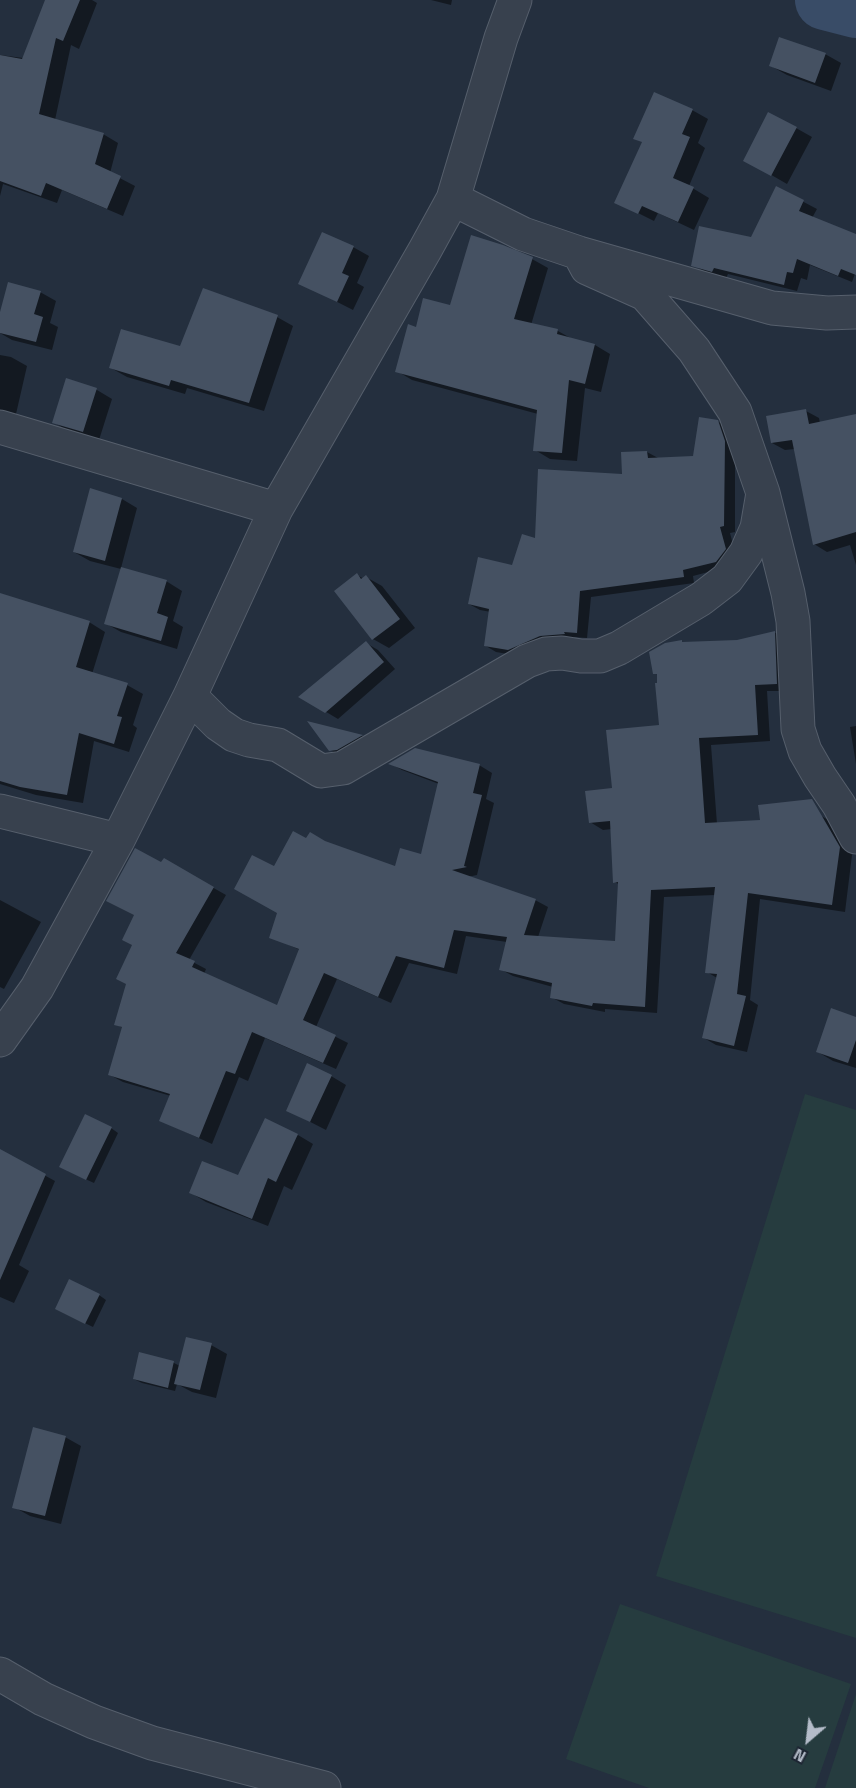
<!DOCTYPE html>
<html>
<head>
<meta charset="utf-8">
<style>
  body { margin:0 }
  #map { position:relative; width:856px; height:1788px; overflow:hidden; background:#242f3e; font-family:"Titillium Web",sans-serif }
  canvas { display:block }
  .north { position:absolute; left:778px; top:1710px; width:60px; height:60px; -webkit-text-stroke:4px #1d2633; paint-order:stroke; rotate:208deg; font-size:16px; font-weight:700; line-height:24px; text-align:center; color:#b4bcc9 }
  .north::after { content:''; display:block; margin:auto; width:21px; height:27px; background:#b4bcc9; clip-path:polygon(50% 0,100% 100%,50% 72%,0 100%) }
</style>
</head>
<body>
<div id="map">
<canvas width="856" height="1788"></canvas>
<div class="north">N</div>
</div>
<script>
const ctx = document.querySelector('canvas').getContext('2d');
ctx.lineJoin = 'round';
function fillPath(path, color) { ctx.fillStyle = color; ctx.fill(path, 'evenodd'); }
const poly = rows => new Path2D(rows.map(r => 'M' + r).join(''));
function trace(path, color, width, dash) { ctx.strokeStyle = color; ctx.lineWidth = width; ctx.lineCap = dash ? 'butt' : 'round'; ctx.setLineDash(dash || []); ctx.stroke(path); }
fillPath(poly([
  [805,1094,856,1110,856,1638,656,1576],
  [620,1604,851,1684,815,1788,649,1788,566,1759],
  [856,1694,856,1788,825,1788]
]), '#263c3f');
fillPath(poly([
  [46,0,92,0,97,3,79,49,71,45,55,120,103,134,118,143,110,173,135,186,123,216,62,190,57,203,3,184,0,196,0,55,23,58],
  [431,0,452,0,451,5],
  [825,54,841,63,831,91,787,75,771,66],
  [692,110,708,119,698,143,705,148,689,186,709,198,694,230,658,213,654,221,616,202],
  [796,128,812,137,787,184,761,169],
  [777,188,817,209,812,218,856,236,856,271,852,282,810,265,807,280,801,278,797,291,728,274,726,278,706,272,693,265,752,238],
  [353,247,369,256,357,283,364,287,353,310,300,283],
  [532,259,548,268,531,325,558,331,574,340,595,345,610,354,601,392,585,388,577,461,550,459,535,450,538,414,412,380,397,371,418,328],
  [40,292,56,301,50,323,58,327,52,350,12,340,0,333,0,318],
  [277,317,293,326,264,411,187,388,185,394,127,377,111,368,181,348],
  [0,355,11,357,27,366,16,414,0,411],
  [67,380,97,390,112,399,99,440,69,431,53,422],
  [806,411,819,418,820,423,856,415,856,565,850,545,827,552,814,544,795,449,785,450,772,443],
  [717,421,728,428,735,448,735,532,730,533,736,556,727,567,693,576,694,583,591,597,587,638,574,637,575,640,520,656,496,652,486,646,491,612,480,610,469,604,513,566,536,540,624,475,647,452,658,458,694,458],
  [122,499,137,508,121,568,166,581,182,591,173,621,183,627,177,649,121,632,105,623,121,569,90,561,74,552],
  [357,575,364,579,366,577,382,586,415,628,389,648,373,639],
  [0,595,89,622,105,632,92,674,127,685,143,694,133,725,137,728,129,752,94,741,83,803,36,795,0,784],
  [774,632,787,640,789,691,767,691,770,741,711,745,717,824,762,821,795,802,836,824,852,855,845,912,760,899,750,1000,758,1005,747,1052,716,1045,704,1038,717,978,707,972,715,895,664,897,657,1013,605,1009,605,1012,564,1004,551,997,553,987,513,976,500,969,507,942,466,936,457,974,409,963,391,1003,337,979,316,1027,348,1043,336,1069,265,1038,248,1081,239,1077,212,1144,161,1121,171,1096,123,1082,110,1075,123,1028,116,1024,128,984,133,945,164,860,226,895,189,960,206,969,204,974,278,1007,300,950,271,937,279,913,274,868,307,840,325,842,396,868,422,856,439,784,402,770,391,764,479,765,492,773,486,799,494,803,477,875,467,877,535,900,548,907,538,937,616,942,620,885,615,882,612,829,603,830,590,822,661,726,659,675,654,673,682,642,684,643,737,642],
  [366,643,378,650,395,669,338,719,301,697],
  [311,723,362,736,377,744,346,759,330,750],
  [856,726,856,764,850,727],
  [0,900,41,922,4,989,0,987],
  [856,1018,856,1068,833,1061,818,1052],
  [331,1076,346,1085,326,1130,287,1110],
  [111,1128,118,1133,94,1183,68,1171],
  [298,1135,313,1144,292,1190,284,1186,268,1226,206,1202,191,1193,239,1177],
  [0,1151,55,1181,19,1265,29,1271,14,1303,0,1297],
  [99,1295,106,1300,93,1327,64,1313],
  [211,1345,227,1354,216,1398,192,1392,177,1384,175,1391,142,1383,134,1379,140,1354,174,1363,180,1366],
  [65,1437,81,1446,61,1524,30,1516,14,1507]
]), '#0007');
trace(poly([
  [825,0,856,8]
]), '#394c67', 60);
fillPath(poly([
  [45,0,80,0,63,41,56,38,39,114,104,133,95,164,121,176,107,209,46,183,41,196,0,181,0,55,22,59],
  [779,37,826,53,815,83,769,66],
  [654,92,693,109,682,134,690,137,673,178,694,187,678,222,642,206,638,214,614,203,642,142,633,139],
  [768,112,797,127,771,176,743,161],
  [776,186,804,200,799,211,856,234,856,275,841,269,838,276,797,259,793,273,787,272,784,285,714,268,712,272,691,266,699,226,751,237],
  [322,232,354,246,342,273,349,276,337,302,298,284],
  [471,235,503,245,533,257,514,319,558,329,557,334,595,344,585,384,569,380,562,453,533,451,537,410,395,372,408,324,416,327,423,298,450,305],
  [8,282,41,291,34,314,43,317,36,342,0,333,0,312],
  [203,288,278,315,249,403,171,380,169,386,109,368,121,329,180,346],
  [66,378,97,388,83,432,52,423],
  [806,409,809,424,856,414,856,532,813,545,792,440,771,443,766,416],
  [699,417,718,420,725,441,724,526,720,527,726,549,716,562,683,570,684,577,580,591,577,633,564,632,565,634,540,636,508,650,484,646,489,609,468,604,478,557,512,565,522,534,535,538,538,469,622,474,621,452,647,451,648,458,693,456],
  [90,488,122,498,105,561,73,552],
  [121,567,167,580,157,613,168,617,161,641,104,624],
  [357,573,361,579,366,575,400,619,372,640,334,591],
  [0,593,90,621,76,667,128,683,117,716,122,717,114,744,79,733,67,795,20,787,0,781],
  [775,631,777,684,755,685,758,735,699,738,705,823,760,820,758,805,812,799,840,847,832,905,748,893,737,994,746,996,734,1046,702,1038,717,974,705,973,715,887,651,890,645,1007,593,1003,592,1006,550,998,552,983,499,970,507,937,454,930,444,968,396,956,378,997,324,973,303,1020,336,1035,323,1063,252,1032,235,1074,226,1071,199,1138,159,1121,170,1094,108,1075,122,1027,114,1025,126,984,116,979,132,945,122,940,134,915,106,901,135,848,161,862,164,858,214,887,176,953,195,961,192,967,277,1005,299,949,269,938,277,913,234,889,252,855,274,866,293,831,306,838,310,832,325,841,395,866,400,848,421,854,438,782,388,764,415,748,480,764,473,793,482,795,464,866,467,867,452,870,536,899,524,935,615,941,618,882,613,883,610,821,589,823,585,791,612,788,606,730,659,725,655,683,657,683,657,674,653,674,649,652,665,643,682,640,682,642,737,640],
  [366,641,384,662,325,713,298,697],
  [307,721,363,735,337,750,329,751],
  [831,1008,856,1017,856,1040,848,1063,816,1052],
  [307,1063,332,1075,310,1122,286,1111],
  [85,1114,112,1127,86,1180,59,1167],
  [265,1118,298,1134,276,1182,268,1178,252,1219,189,1193,202,1161,238,1175],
  [0,1149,46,1174,0,1280],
  [69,1279,100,1294,85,1324,55,1309],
  [186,1337,212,1343,200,1390,174,1384],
  [139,1352,174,1361,168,1388,133,1379],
  [33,1427,66,1436,45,1516,12,1508]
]), '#455162');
const minor = poly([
  [453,199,523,234,579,253,772,308,827,313,856,312],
  [579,253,587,268,645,294,694,350,735,412,763,493,788,593,793,621,798,729,805,751,820,777,839,805,856,837],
  [0,427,276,509],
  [190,696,218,724,234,735,249,740,278,745,321,771,343,768,527,661,546,654,562,653,581,656,600,656,619,648,701,599,727,579,746,553,757,528,763,493],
  [0,811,118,840],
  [0,1040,37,988,118,840,190,696,276,509,425,250,453,199,501,38,515,0],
  [0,1674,43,1699,94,1722,152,1743,324,1788]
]);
trace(minor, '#565f6c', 35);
trace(minor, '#38414e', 33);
</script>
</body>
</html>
